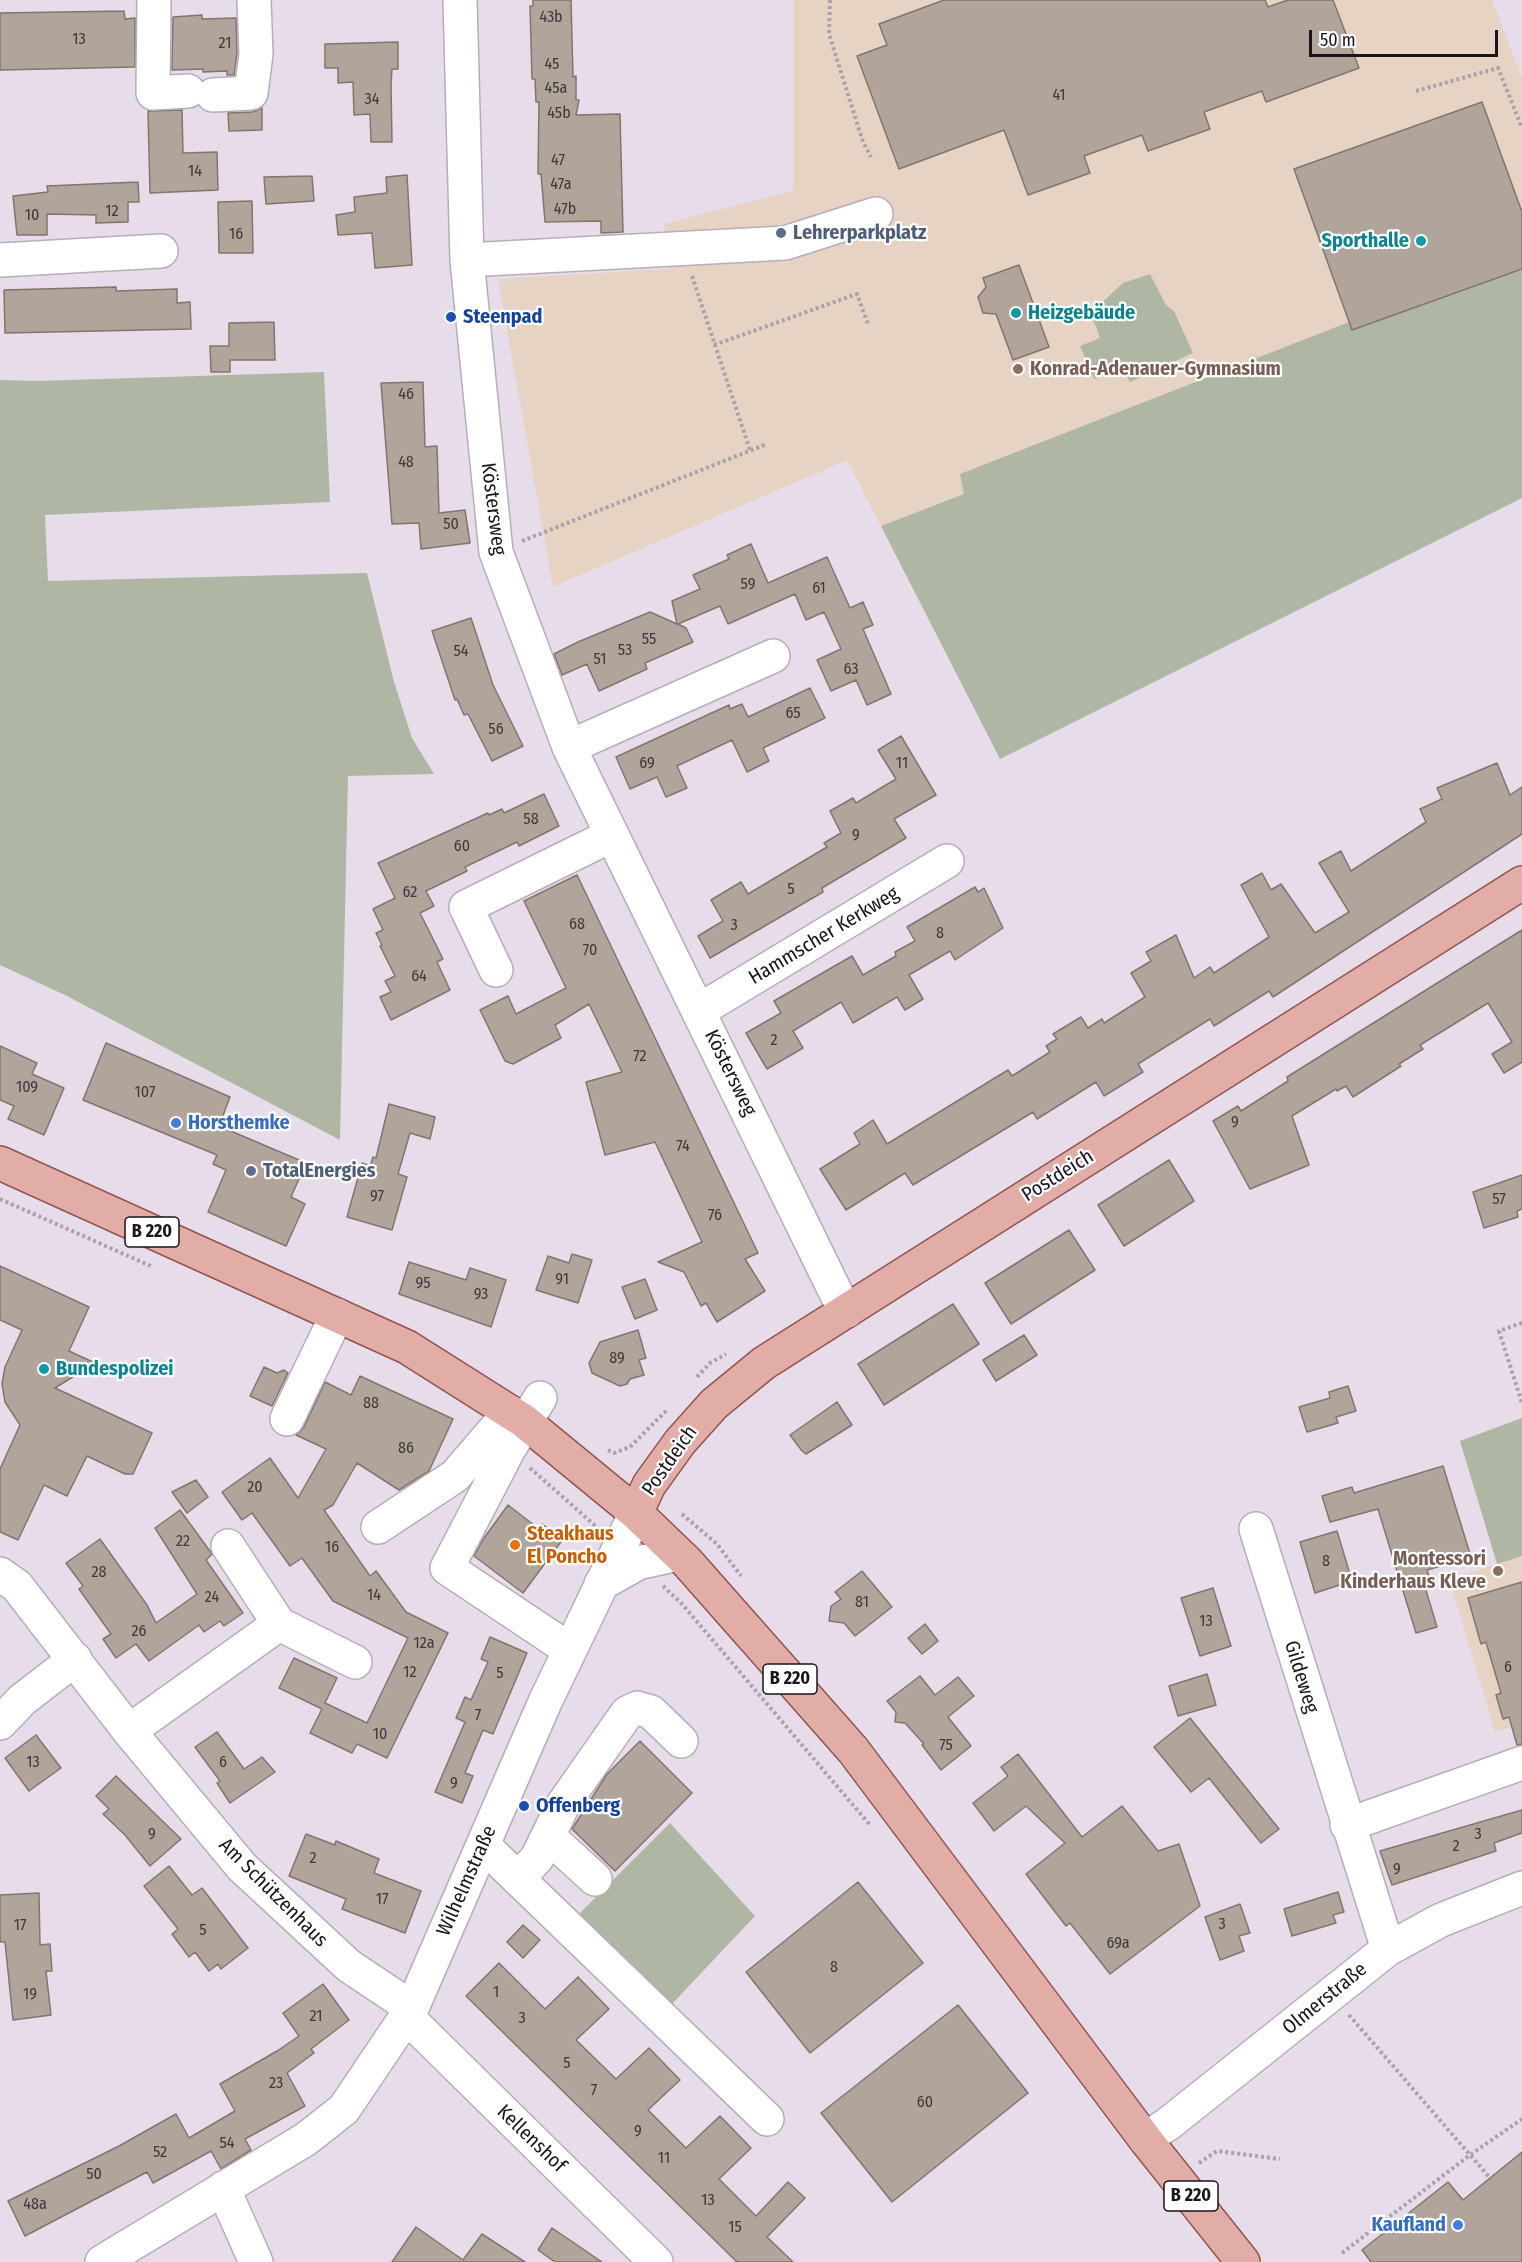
<!DOCTYPE html>
<html>
<head>
<meta charset="utf-8">
<style>
  body { margin:0 }
  #map { position:relative; width:1522px; height:2262px; overflow:hidden; background:#e7ddea; font-family:"Fira Sans Condensed",sans-serif }
  canvas { display:block }
  .scale { position:absolute; left:1309px; top:30px; width:189px; height:27px; box-sizing:border-box; border:3px solid #19151a; border-top:0; padding-left:8px; font-size:18px; line-height:21px; white-space:nowrap; color:#19151a; -webkit-text-stroke:4px #fff; paint-order:stroke }
</style>
</head>
<body>
<div id="map">
<canvas width="1522" height="2262"></canvas>
<div class="scale">50 m</div>
</div>
<script>
const ctx = document.querySelector('canvas').getContext('2d');
ctx.lineJoin = 'round';
function fillPath(path, color) { ctx.fillStyle = color; ctx.fill(path, 'evenodd'); }
const poly = rows => new Path2D(rows.map(r => 'M' + r).join(''));
function trace(path, color, width, dash) { ctx.strokeStyle = color; ctx.lineWidth = width; ctx.lineCap = dash ? 'butt' : 'round'; ctx.setLineDash(dash || []); ctx.stroke(path); }
function write(font, color, halo, rows, align = 'center') {
  ctx.font = font + ' "Fira Sans Condensed",sans-serif'; ctx.lineWidth = 4.5; ctx.setLineDash([]); ctx.textBaseline = 'middle'; ctx.strokeStyle = halo; ctx.fillStyle = color; for (const [text, x, y, turn = 0] of rows) {
    ctx.save(); ctx.translate(x, y); ctx.rotate((+turn || 0) * Math.PI / 180); ctx.textAlign = isNaN(turn) ? turn : align; if (halo) ctx.strokeText(text, 0, 0); ctx.fillText(text, 0, 0); ctx.restore();
  }
}
fillPath(poly([
  [793,0,1492,0,1522,78,1522,498,1000,759,847,460,553,587,498,279,667,269,664,224,793,191],
  [1522,1418,1522,1724,1495,1732,1449,1579,1497,1564,1460,1441]
]), '#e6d3c3');
fillPath(poly([
  [1522,269,1522,498,1000,759,881,526,964,494,960,474,1349,322,1353,330],
  [1150,274,1166,305,1174,311,1193,353,1130,382,1122,367,1094,379,1080,346,1100,338,1091,313,1123,283],
  [324,372,330,502,45,515,48,581,367,573,394,682,412,738,434,774,348,776,340,1140,67,996,0,965,0,380,38,381],
  [1522,1418,1522,1556,1497,1564,1460,1441],
  [670,1823,755,1916,671,2005,579,1914]
]), '#afb7a4');
const building = poly([
  [533,0,571,0,573,77,576,76,576,100,579,100,576,115,620,114,623,232,601,233,601,221,545,222,541,174,538,174,539,102,536,102,535,79,532,79,530,6,533,6,533,0],
  [944,0,1265,0,1268,7,1288,0,1333,0,1359,68,1266,102,1262,91,1204,112,1210,129,1148,151,1142,135,1084,156,1090,173,1028,195,1004,130,899,169,857,56,887,45,879,24,944,0],
  [124,11,125,19,135,18,135,67,0,70,0,13,124,11],
  [202,15,202,19,236,18,237,53,234,75,227,75,227,71,203,72,203,69,172,70,173,17,202,15],
  [398,42,398,69,392,69,391,85,392,142,371,142,370,114,354,115,353,82,338,83,338,68,325,68,325,44,398,42],
  [1482,102,1522,212,1522,269,1352,330,1294,169,1482,102],
  [262,108,262,130,229,131,228,113,252,112,262,108],
  [182,110,183,153,217,152,218,190,150,193,148,111,182,110],
  [407,175,412,265,375,268,372,233,338,235,336,215,355,212,354,197,387,193,386,177,407,175],
  [312,176,314,201,266,204,264,177,312,176],
  [138,182,139,202,128,202,128,222,96,223,96,215,47,214,47,235,17,235,13,196,48,192,47,186,138,182],
  [252,201,253,253,219,253,218,202,252,201],
  [1019,265,1049,347,1013,360,996,314,983,313,978,297,986,287,983,278,1019,265],
  [116,287,116,291,177,289,177,303,190,302,191,329,5,333,4,290,116,287],
  [274,322,275,360,230,360,230,372,211,372,210,346,229,346,229,323,274,322],
  [423,382,425,447,437,446,439,513,465,510,470,543,421,549,419,523,392,524,381,383,423,382],
  [751,544,768,583,827,557,850,608,863,602,873,625,863,629,891,694,867,705,856,680,831,691,817,660,841,649,824,612,806,620,795,594,728,624,720,606,678,624,686,628,693,642,645,663,647,669,599,691,587,664,562,675,554,654,578,642,650,612,677,624,672,601,700,589,693,575,729,559,727,555,751,544],
  [471,618,493,685,523,746,492,761,468,714,464,715,457,699,455,700,432,631,471,618],
  [810,688,825,718,763,748,769,761,747,772,732,740,677,766,687,788,666,797,657,777,630,789,616,757,729,705,730,709,742,704,748,717,810,688],
  [901,736,936,795,894,819,906,838,822,888,823,892,710,958,698,936,723,921,711,900,741,882,748,894,827,847,824,843,841,833,830,811,853,798,856,803,896,779,878,750,901,736],
  [1497,763,1510,795,1522,787,1522,834,1273,997,1269,991,1214,1026,1210,1019,1138,1064,1143,1072,1104,1096,1096,1082,1037,1119,1033,1112,913,1185,905,1173,846,1210,820,1169,860,1144,854,1133,873,1120,887,1144,1008,1070,1012,1076,1050,1052,1046,1046,1057,1039,1053,1034,1081,1017,1088,1028,1102,1019,1104,1023,1145,997,1131,973,1151,961,1146,952,1176,935,1194,978,1210,967,1214,973,1269,937,1241,885,1262,873,1271,890,1281,884,1315,933,1349,912,1319,863,1341,851,1351,871,1426,822,1420,809,1442,799,1437,788,1497,763],
  [544,794,559,826,519,846,517,842,465,867,467,871,426,891,434,906,420,913,443,959,437,962,450,990,391,1020,380,997,391,992,385,981,395,976,380,946,382,945,376,933,383,930,373,909,395,898,378,863,488,813,489,815,502,809,504,813,544,794],
  [577,875,758,1253,745,1259,765,1291,717,1322,706,1303,701,1306,684,1272,658,1262,702,1242,655,1142,605,1155,586,1082,622,1072,589,1004,555,1025,561,1038,513,1064,505,1061,480,1010,508,996,516,1014,566,988,524,901,577,875],
  [975,887,978,892,984,888,1003,928,955,960,950,951,909,975,923,999,905,1010,897,997,853,1023,841,1002,793,1031,803,1048,767,1069,746,1033,781,1013,774,1001,852,956,863,975,896,956,895,952,915,941,907,927,975,887],
  [1522,930,1522,1062,1504,1073,1492,1054,1512,1042,1488,1003,1420,1045,1423,1049,1399,1064,1401,1066,1353,1097,1346,1086,1337,1091,1336,1089,1292,1116,1309,1165,1250,1189,1213,1121,1238,1106,1241,1111,1288,1081,1287,1077,1522,930],
  [106,1043,230,1097,219,1126,306,1163,291,1197,305,1204,286,1246,208,1212,226,1170,213,1164,217,1155,83,1100,106,1043],
  [0,1046,37,1063,32,1074,64,1088,44,1135,8,1119,14,1106,0,1100,0,1046],
  [389,1104,435,1117,430,1139,410,1133,398,1174,407,1177,392,1230,347,1217,362,1163,370,1166,373,1157,376,1158,389,1104],
  [1169,1160,1194,1201,1124,1246,1098,1205,1169,1160],
  [1522,1175,1522,1209,1517,1211,1518,1217,1484,1228,1473,1192,1522,1175],
  [1069,1230,1095,1270,1011,1324,985,1283,1069,1230],
  [572,1254,592,1260,578,1303,536,1290,548,1256,569,1263,572,1254],
  [409,1262,466,1280,470,1268,506,1280,491,1327,399,1294,409,1262],
  [0,1266,89,1307,69,1351,95,1363,55,1388,152,1433,133,1474,125,1474,87,1456,67,1496,44,1485,18,1540,0,1532,0,1469,20,1425,5,1402,2,1384,5,1367,22,1330,0,1320,0,1266],
  [645,1279,657,1310,635,1319,622,1287,645,1279],
  [953,1304,979,1344,884,1405,858,1364,953,1304],
  [638,1330,646,1358,639,1360,644,1375,630,1379,627,1384,620,1386,592,1373,589,1363,600,1342,638,1330],
  [1024,1335,1037,1355,996,1381,983,1360,1024,1335],
  [264,1367,277,1373,284,1370,288,1373,272,1406,250,1396,264,1367],
  [360,1376,453,1419,429,1471,399,1490,357,1463,333,1505,324,1510,370,1576,376,1571,406,1612,448,1633,387,1758,357,1744,352,1753,310,1733,322,1709,279,1688,294,1658,337,1678,325,1703,367,1723,408,1638,333,1601,302,1558,290,1566,252,1513,242,1520,222,1492,270,1458,298,1498,326,1449,296,1435,304,1427,325,1382,351,1395,360,1376],
  [1348,1386,1356,1411,1336,1417,1338,1423,1307,1432,1299,1407,1330,1398,1329,1392,1348,1386],
  [837,1402,852,1425,806,1454,802,1451,790,1435,837,1402],
  [1443,1466,1471,1557,1427,1570,1432,1585,1425,1587,1437,1627,1416,1633,1378,1509,1330,1522,1322,1496,1352,1487,1354,1493,1443,1466],
  [196,1480,208,1497,187,1513,172,1492,196,1480],
  [508,1505,539,1529,542,1524,563,1539,523,1593,474,1556,484,1538,508,1505],
  [180,1510,212,1554,206,1560,243,1613,224,1626,220,1621,204,1632,199,1625,149,1661,136,1644,116,1658,103,1639,111,1634,79,1589,83,1586,66,1563,100,1539,147,1605,156,1623,197,1594,155,1528,180,1510],
  [1337,1531,1352,1581,1315,1593,1300,1542,1337,1531],
  [862,1571,892,1607,855,1636,844,1623,829,1621,831,1606,841,1599,835,1592,862,1571],
  [1522,1582,1522,1744,1517,1745,1509,1717,1503,1719,1496,1695,1501,1693,1486,1642,1481,1644,1468,1598,1522,1582],
  [1213,1588,1231,1646,1200,1656,1181,1598,1213,1588],
  [925,1624,938,1641,922,1654,908,1638,925,1624],
  [490,1637,527,1653,493,1734,483,1730,465,1773,473,1776,462,1803,435,1792,465,1722,456,1718,465,1697,471,1700,488,1662,481,1659,490,1637],
  [1207,1674,1216,1705,1178,1716,1169,1686,1207,1674],
  [920,1676,935,1695,958,1677,974,1696,948,1717,971,1746,941,1770,922,1745,924,1744,905,1723,895,1722,896,1712,887,1701,920,1676],
  [1190,1718,1279,1829,1261,1843,1209,1778,1191,1792,1154,1747,1190,1718],
  [217,1732,244,1769,262,1757,275,1772,230,1803,217,1783,220,1781,195,1747,217,1732],
  [36,1735,61,1768,29,1791,5,1758,36,1735],
  [640,1741,692,1793,615,1871,572,1829,607,1774,640,1741],
  [1018,1754,1082,1837,1122,1806,1158,1851,1179,1844,1200,1906,1110,1974,1070,1923,1066,1926,1026,1874,1065,1843,1026,1806,994,1831,973,1803,1008,1776,1001,1767,1018,1754],
  [116,1776,181,1839,150,1866,125,1835,103,1814,109,1809,96,1796,116,1776],
  [1522,1810,1522,1833,1494,1843,1496,1851,1392,1885,1380,1851,1522,1810],
  [306,1834,335,1845,336,1841,379,1859,374,1873,421,1891,405,1933,342,1909,346,1899,289,1876,306,1834],
  [169,1866,192,1895,202,1888,248,1948,221,1969,218,1964,209,1971,195,1952,189,1957,172,1934,178,1929,144,1886,169,1866],
  [858,1882,923,1963,810,2053,746,1972,858,1882],
  [1338,1892,1344,1912,1333,1915,1336,1923,1292,1936,1284,1909,1338,1892],
  [39,1893,40,1945,50,1944,52,1971,46,1971,51,2015,13,2020,5,1942,0,1942,0,1895,39,1893],
  [1240,1904,1250,1933,1239,1936,1244,1951,1220,1960,1205,1917,1240,1904],
  [523,1925,540,1940,523,1958,507,1942,523,1925],
  [499,1963,545,2009,578,1977,609,2009,576,2040,616,2079,649,2048,680,2080,648,2110,686,2148,720,2116,751,2148,719,2179,756,2216,788,2182,805,2198,767,2237,793,2262,737,2262,466,1996,499,1963],
  [323,1984,349,2020,311,2049,314,2053,287,2073,305,2106,245,2139,251,2150,221,2169,211,2151,153,2183,147,2172,25,2236,8,2201,119,2146,176,2114,189,2138,235,2111,220,2084,277,2051,299,2036,283,2013,323,1984],
  [958,2005,1028,2093,892,2202,821,2113,958,2005],
  [1522,2152,1522,2262,1371,2262,1362,2250,1448,2182,1463,2200,1522,2152],
  [416,2227,463,2260,482,2234,525,2262,392,2262,416,2227],
  [552,2228,602,2262,555,2262,538,2250,552,2228]
]);
fillPath(building, '#b1a49b');
trace(building, '#82756d', 1.5);
const minor = poly([
  [154,0,153,93,188,91],
  [460,0,467,260,496,552,569,747,837,1295,847,1311],
  [213,95,251,93,256,54,254,0],
  [0,260,161,251],
  [467,260,785,243,876,214],
  [569,747,773,656],
  [496,970,466,907,612,835],
  [700,1010,947,861],
  [540,1398,509,1449,447,1568,570,1650],
  [287,1419,337,1315],
  [378,1527,455,1476,510,1412],
  [1256,1529,1388,1949],
  [228,1546,279,1624],
  [0,1574,17,1586,129,1731,242,1867,349,1966,412,2008],
  [601,1584,638,1563,678,1554],
  [0,1723,22,1700,75,1659],
  [129,1731,279,1624,355,1662],
  [1347,1825,1522,1763],
  [549,1837,595,1879],
  [483,1845,767,2119],
  [518,1879,537,1858,564,1803,627,1713,637,1708,651,1712,681,1741],
  [406,2016,656,2262],
  [1145,2139,1168,2124,1388,1949,1441,1920,1522,1888],
  [223,2188,256,2262],
  [102,2262,306,2139,344,2109,412,2008,545,1702,636,1513]
]);
const major = poly([
  [0,1163,407,1347,524,1421,636,1513,687,1562,853,1750,1145,2139,1243,2262],
  [636,1513,649,1485,680,1442,714,1404,764,1363,1522,883]
]);
trace(minor, '#b7adba', 36);
trace(major, '#905450', 36);
trace(poly([
  [830,0,829,34,863,142,871,157],
  [1416,91,1498,68,1522,128],
  [692,276,750,450],
  [714,345,857,294,868,324],
  [522,541,767,444],
  [0,1199,153,1267],
  [1522,1323,1499,1331,1522,1403],
  [697,1377,710,1363,726,1354],
  [608,1450,614,1453,630,1447,666,1411],
  [530,1468,599,1529],
  [682,1514,717,1544,741,1576],
  [663,1586,682,1604,870,1825],
  [1349,2015,1490,2178],
  [1199,2163,1217,2151,1280,2159],
  [1342,2253,1470,2155,1522,2119]
]), '#a9a1ab', 4, [3, 3]);
trace(minor, '#fff', 33);
trace(major, '#e3ada7', 33);
for (const [x, y, r, color] of [
  [781,233,6,"#5c6f8a"],
  [1421,241,6,"#0f9aa8"],
  [1016,313,6,"#0f9aa8"],
  [451,317,6,"#1a4fb4"],
  [1018,369,6,"#8d6e63"],
  [176,1123,6,"#3f7fe0"],
  [251,1171,6,"#5c6f8a"],
  [44,1369,6,"#0f9aa8"],
  [515,1545,6,"#e8710a"],
  [1498,1571,6,"#8d6e63"],
  [524,1806,6,"#1a4fb4"],
  [1458,2225,6,"#3f7fe0"]
]) { const dot = new Path2D(); dot.arc(x, y, r, 0, 2 * Math.PI); ctx.fillStyle = color; ctx.fill(dot); trace(dot, '#fff', 2); }
write('16px', '#3f393a', null, [
  ["43b",551,18],
  ["13",79,40],
  ["21",225,44],
  ["45",552,65],
  ["45a",556,89],
  ["41",1059,96],
  ["34",372,100],
  ["45b",559,114],
  ["47",558,161],
  ["14",195,172],
  ["47a",561,185],
  ["47b",565,210],
  ["12",112,212],
  ["10",32,216],
  ["16",236,235],
  ["46",406,395],
  ["48",406,463],
  ["50",451,525],
  ["59",748,585],
  ["61",819,589],
  ["55",649,640],
  ["53",625,651],
  ["54",461,652],
  ["51",600,660],
  ["63",851,670],
  ["65",793,714],
  ["56",496,730],
  ["69",647,764],
  ["11",902,764],
  ["58",531,820],
  ["9",856,836],
  ["60",462,847],
  ["5",791,890],
  ["62",410,893],
  ["68",577,925],
  ["3",734,926],
  ["8",940,934],
  ["70",590,951],
  ["64",419,977],
  ["2",774,1041],
  ["72",640,1057],
  ["109",27,1088],
  ["107",145,1093],
  ["9",1235,1123],
  ["74",683,1147],
  ["97",377,1197],
  ["57",1499,1200],
  ["76",715,1216],
  ["91",562,1280],
  ["95",423,1284],
  ["93",481,1295],
  ["89",617,1359],
  ["88",371,1404],
  ["86",406,1449],
  ["20",255,1488],
  ["22",183,1542],
  ["16",332,1548],
  ["8",1326,1562],
  ["28",99,1573],
  ["14",374,1596],
  ["24",212,1598],
  ["81",862,1603],
  ["13",1206,1622],
  ["26",139,1632],
  ["12a",424,1644],
  ["6",1508,1668],
  ["12",410,1673],
  ["5",500,1674],
  ["7",478,1716],
  ["10",380,1735],
  ["75",946,1746],
  ["13",33,1763],
  ["6",223,1763],
  ["9",454,1784],
  ["9",152,1835],
  ["3",1478,1835],
  ["2",1456,1847],
  ["2",313,1859],
  ["9",1397,1870],
  ["17",382,1900],
  ["3",1222,1925],
  ["17",20,1926],
  ["5",203,1931],
  ["69a",1118,1944],
  ["8",834,1968],
  ["1",496,1993],
  ["19",30,1995],
  ["21",316,2017],
  ["3",522,2019],
  ["5",567,2064],
  ["23",276,2084],
  ["7",594,2091],
  ["60",925,2103],
  ["9",638,2132],
  ["54",227,2144],
  ["52",160,2153],
  ["11",664,2159],
  ["50",94,2175],
  ["13",708,2201],
  ["48a",35,2205],
  ["15",735,2228]
]);
for (const [x, y, w] of [
  [152,1232,54],
  [790,1679,54],
  [1191,2196,54]
]) { const box = new Path2D(); box.roundRect(x - w / 2, y - 15, w, 30, 4.5); ctx.fillStyle = '#fff'; ctx.fill(box); trace(box, '#19151a', 1.5); }
write('bold 18px', '#19151a', null, [
  ["B 220",152,1232],
  ["B 220",790,1679],
  ["B 220",1191,2196]
]);
write('bold 20px', '#4e5e75', '#fff', [
  ["Lehrerparkplatz",793,233],
  ["TotalEnergies",263,1171]
], 'left');
write('bold 20px', '#0d838f', '#fff', [
  ["Sporthalle",1409,241,"right"],
  ["Heizgebäude",1028,313],
  ["Bundespolizei",56,1369]
], 'left');
write('bold 20px', '#164399', '#fff', [
  ["Steenpad",463,317],
  ["Offenberg",536,1806]
], 'left');
write('bold 20px', '#785e54', '#fff', [
  ["Konrad-Adenauer-Gymnasium",1030,369],
  ["Montessori",1486,1559,"right"],
  ["Kinderhaus Kleve",1486,1582,"right"]
], 'left');
write('20px', '#19151a', '#fff', [
  ["Köstersweg",493,509,83],
  ["Hammscher Kerkweg",824,936,-31],
  ["Köstersweg",730,1073,64],
  ["Postdeich",1058,1176,-32],
  ["Postdeich",670,1461,-55],
  ["Gildeweg",1301,1677,73],
  ["Wilhelmstraße",467,1881,-66],
  ["Am Schützenhaus",273,1893,45],
  ["Olmerstraße",1325,1999,-39],
  ["Kellenshof",531,2139,44]
]);
write('bold 20px', '#366cbe', '#fff', [
  ["Horsthemke",188,1123],
  ["Kaufland",1446,2225,"right"]
], 'left');
write('bold 20px', '#c56008', '#fff', [
  ["Steakhaus",527,1534],
  ["El Poncho",527,1557]
], 'left');
</script>
</body>
</html>
